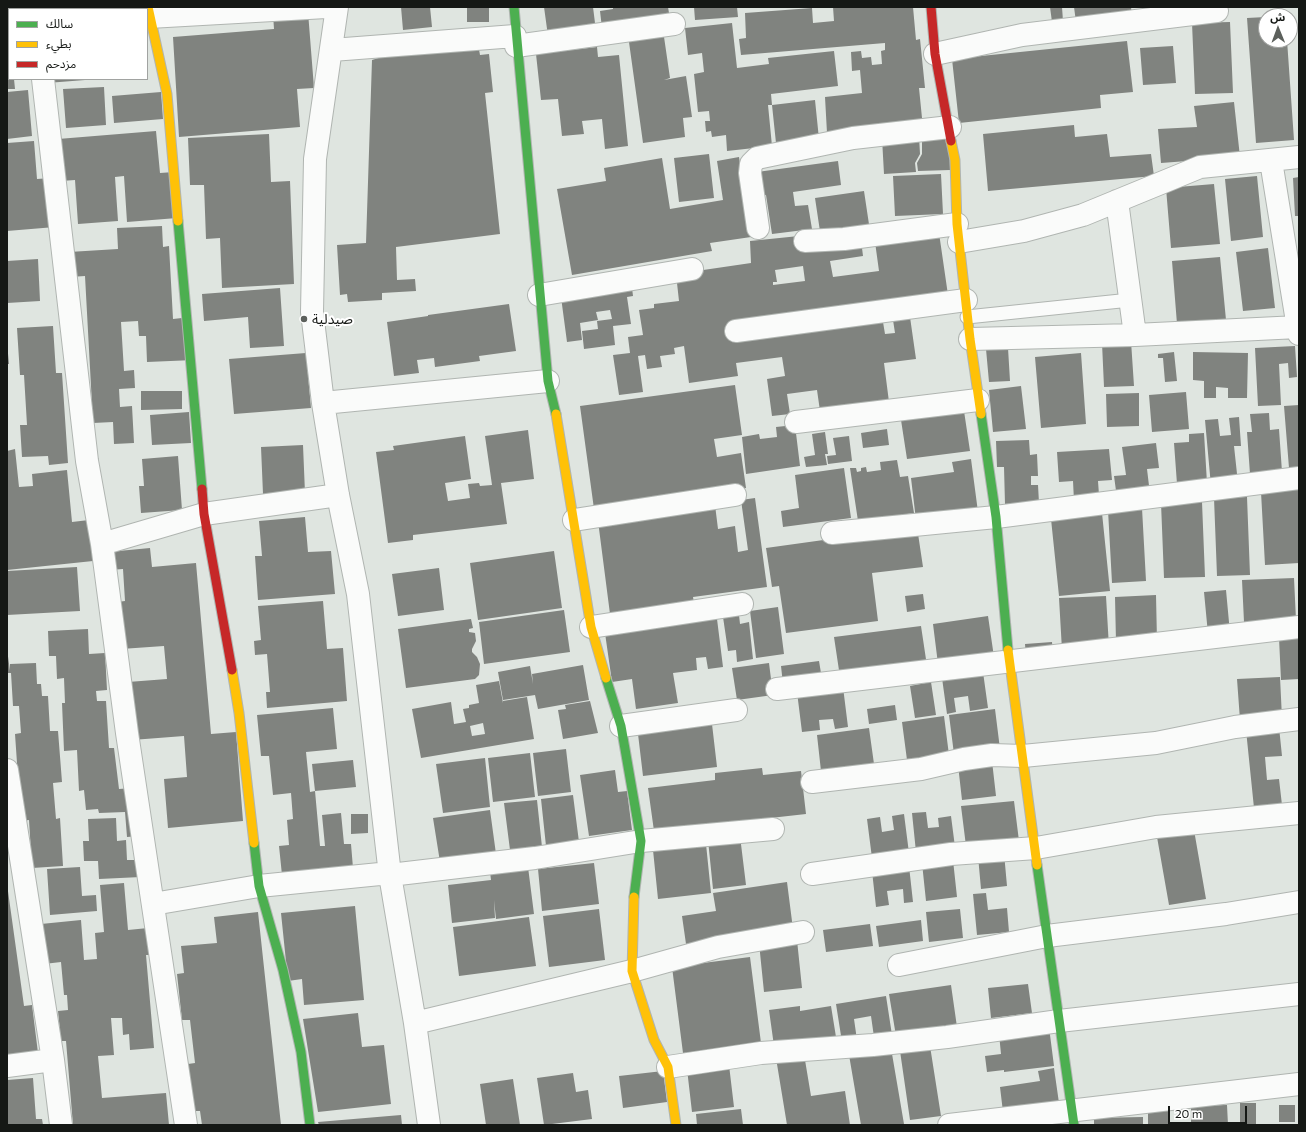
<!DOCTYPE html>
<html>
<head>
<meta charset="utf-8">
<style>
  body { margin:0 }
  #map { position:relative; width:1306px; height:1132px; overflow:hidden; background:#dfe5e0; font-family:Commissioner,"Noto Sans Arabic",sans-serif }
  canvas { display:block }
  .frame { position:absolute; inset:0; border:8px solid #151815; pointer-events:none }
  .legend { position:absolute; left:8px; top:8px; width:140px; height:72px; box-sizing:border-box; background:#fff; border:1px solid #a1a3a1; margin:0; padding:5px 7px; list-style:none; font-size:12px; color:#151815 }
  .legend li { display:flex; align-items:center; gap:8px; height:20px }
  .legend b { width:20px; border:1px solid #a1a3a1 }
  .north { position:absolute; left:1258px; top:8px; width:40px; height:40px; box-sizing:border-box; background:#fff; border:1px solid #a1a3a1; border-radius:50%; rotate:359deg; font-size:11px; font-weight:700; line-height:16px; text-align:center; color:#151815 }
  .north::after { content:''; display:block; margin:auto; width:14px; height:18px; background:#5c605c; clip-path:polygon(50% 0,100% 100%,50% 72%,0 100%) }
  .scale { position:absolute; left:1168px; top:1106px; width:79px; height:18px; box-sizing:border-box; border:2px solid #151815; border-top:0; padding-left:5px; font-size:12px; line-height:14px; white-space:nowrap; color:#151815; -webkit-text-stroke:3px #fff; paint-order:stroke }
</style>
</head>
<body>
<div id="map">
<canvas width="1306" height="1132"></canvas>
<div class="frame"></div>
<ul class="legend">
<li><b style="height:5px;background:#4caf50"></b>سالك</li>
<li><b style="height:5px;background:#ffc107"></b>بطيء</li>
<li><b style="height:5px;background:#c62828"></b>مزدحم</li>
</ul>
<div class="north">ش</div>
<div class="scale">20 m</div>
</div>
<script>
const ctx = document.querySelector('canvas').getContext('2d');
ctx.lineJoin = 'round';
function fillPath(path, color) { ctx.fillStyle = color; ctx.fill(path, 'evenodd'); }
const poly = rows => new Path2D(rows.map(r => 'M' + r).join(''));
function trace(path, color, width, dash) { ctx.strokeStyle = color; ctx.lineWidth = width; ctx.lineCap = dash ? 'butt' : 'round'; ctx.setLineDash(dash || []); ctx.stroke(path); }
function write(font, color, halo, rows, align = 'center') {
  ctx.font = font + ' Commissioner,"Noto Sans Arabic",sans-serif'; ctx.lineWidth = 4; ctx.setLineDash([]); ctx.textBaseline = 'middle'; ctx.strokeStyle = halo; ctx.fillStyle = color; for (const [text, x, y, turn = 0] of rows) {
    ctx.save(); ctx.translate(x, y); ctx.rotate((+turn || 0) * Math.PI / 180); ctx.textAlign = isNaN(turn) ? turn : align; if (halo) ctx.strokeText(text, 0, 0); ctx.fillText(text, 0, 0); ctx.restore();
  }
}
fillPath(poly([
  [37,7,122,7,122,9,37,9],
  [401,7,430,7,432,27,403,30],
  [467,7,489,7,489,22,467,22],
  [544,7,593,7,596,31,548,36],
  [613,7,668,7,670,19,602,28,600,11,613,9],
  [694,7,737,7,738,17,695,20],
  [833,7,913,7,916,40,920,39,925,88,919,88,923,128,827,133,825,97,862,93,860,70,852,71,851,52,861,51,862,58,871,57,872,65,882,64,881,51,885,50,885,43,741,55,739,39,746,38,745,13,812,8,813,23,834,21],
  [1050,7,1062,7,1063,21,1052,22],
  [1074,7,1131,7,1132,16,1076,22],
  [308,12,314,88,297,89,300,127,179,137,173,37,274,29,273,14],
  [1266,17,1266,40,1287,40,1294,140,1256,143,1247,18],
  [7,20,9,20,9,43,7,43],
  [1230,22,1233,93,1195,94,1192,23],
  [732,23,737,68,769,64,768,58,834,51,838,86,771,94,772,105,768,105,772,146,727,151,726,135,712,137,711,131,706,132,705,121,710,121,709,111,698,112,694,74,704,72,702,53,688,55,685,28],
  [663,30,670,78,664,80,686,76,692,117,683,118,685,137,643,143,628,35],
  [1127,41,1133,92,1100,95,1101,108,959,123,952,59],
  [478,44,480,55,489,54,493,92,485,93,500,234,396,247,397,280,415,279,416,291,382,293,382,300,348,302,347,294,340,295,337,245,366,243,372,60,395,53],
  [1173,46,1176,83,1143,85,1140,48],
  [597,47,598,57,619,55,628,146,605,149,602,119,582,121,584,134,562,136,558,99,541,100,536,54],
  [7,49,9,49,9,79,14,79,15,89,7,89],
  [47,79,85,79,85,80,47,83],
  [104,87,106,125,66,128,63,89],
  [28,90,32,136,7,139,7,92],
  [161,92,163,119,114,123,112,96],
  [815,100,819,139,776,143,772,105],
  [1234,102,1240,157,1161,163,1158,129,1197,127,1194,106],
  [1074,125,1075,137,1107,134,1110,157,1151,154,1154,176,988,191,983,134],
  [156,131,160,173,174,172,177,218,127,222,124,176,115,177,118,221,78,224,75,180,61,181,58,139],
  [269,134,271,182,290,181,294,284,222,288,220,238,206,239,204,185,190,185,188,138],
  [919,136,920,154,915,163,916,172,884,174,882,138],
  [949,136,950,170,918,171,917,163,922,154,922,137],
  [34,141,37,179,51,178,55,227,7,231,7,143],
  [709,154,714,198,679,202,674,158],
  [739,157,751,237,710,243,712,251,572,275,557,189,606,181,604,168,662,158,670,209,723,200,717,161],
  [838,161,841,185,793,192,795,206,808,205,812,229,772,234,766,195,760,196,757,172],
  [941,174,943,214,895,216,893,176],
  [1257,176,1263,237,1231,241,1225,179],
  [1299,177,1299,216,1295,216,1293,178],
  [1214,184,1220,244,1171,248,1166,188],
  [864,191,870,231,821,238,815,198],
  [162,226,163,247,169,246,173,319,182,318,194,360,147,362,146,336,139,336,138,321,121,322,124,371,134,370,135,388,119,389,120,407,132,406,134,443,114,444,113,422,93,423,85,276,70,277,69,252,118,249,117,228],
  [939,233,948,295,779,336,883,322,885,334,895,333,893,320,910,317,916,359,884,363,889,402,820,411,817,390,787,394,790,414,772,416,767,379,785,376,782,357,736,363,738,376,689,383,684,346,674,348,675,354,660,356,662,367,647,369,645,355,638,356,643,392,619,395,613,355,630,353,628,337,643,335,639,310,654,308,654,304,679,301,676,274,751,263,750,241,799,236,861,240,863,256,830,261,833,277,879,271,875,242],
  [803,266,805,281,773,285,773,282,777,282,775,270],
  [1268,248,1275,308,1243,311,1236,252],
  [1220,257,1226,320,1177,324,1172,261],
  [38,259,40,301,7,303,7,261],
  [280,288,284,346,250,348,248,317,204,321,202,294],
  [632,288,633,296,627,297,631,324,613,326,615,345,584,349,582,331,598,329,597,321,612,319,610,310,596,312,598,320,580,323,582,340,567,342,561,297],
  [509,304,516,351,479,356,480,361,435,367,434,358,417,360,419,373,394,376,387,322,428,316,428,315],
  [53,326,56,373,62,373,68,463,49,465,48,456,22,457,20,425,27,425,24,375,20,375,17,328],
  [1131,341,1134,386,1104,387,1102,343],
  [7,343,9,364,7,364],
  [1295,346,1297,377,1289,378,1288,363,1279,364,1281,405,1258,406,1255,348],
  [1008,348,1010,381,989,382,986,349],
  [1174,352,1177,381,1165,382,1163,358,1158,358,1158,354],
  [1193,352,1248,353,1247,398,1228,398,1228,388,1216,387,1216,398,1204,398,1204,381,1193,380],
  [306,353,311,408,234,414,229,359],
  [1081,353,1086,424,1041,428,1035,357],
  [735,385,742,435,714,439,717,457,741,453,746,488,594,509,580,406],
  [1021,386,1026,429,993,432,989,390],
  [141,391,182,391,182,409,141,410],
  [1186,392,1189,429,1152,432,1149,395],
  [1139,393,1139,426,1107,427,1106,394],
  [1299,405,1299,467,1289,468,1284,406],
  [964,411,970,451,907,459,901,420],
  [189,412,191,443,152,445,150,415],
  [1269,413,1270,430,1279,429,1282,472,1250,474,1247,432,1252,432,1250,414],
  [1239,417,1241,446,1234,446,1238,483,1211,486,1205,420,1218,419,1220,436,1231,435,1229,418],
  [795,425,800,466,746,474,742,437,759,434,760,439,777,437,776,427],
  [887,429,889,445,863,448,861,433],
  [528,430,534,479,501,483,507,524,413,535,413,540,388,543,376,452,394,450,393,446,465,436,471,479,445,483,448,501,470,498,468,484,479,483,480,486,492,485,485,436],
  [825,432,828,454,825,454,827,465,806,467,804,457,815,455,812,434],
  [1204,433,1207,483,1177,484,1174,443,1189,442,1189,434],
  [849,436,852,461,828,464,827,456,836,455,833,438],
  [1029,440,1030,455,1037,454,1038,476,1031,476,1031,485,1038,485,1039,503,1005,504,1004,467,997,467,996,441],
  [1156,443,1159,468,1147,469,1150,494,1117,498,1114,476,1126,475,1122,447],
  [303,445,305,493,263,494,261,447],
  [15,449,19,487,33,486,32,474,67,470,72,522,89,520,93,561,7,570,7,451],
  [1109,449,1112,480,1098,481,1099,495,1074,501,1073,481,1059,482,1057,452],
  [178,456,182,510,141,513,139,486,144,486,142,459],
  [971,459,978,512,916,520,911,478,954,472,952,462],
  [897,460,900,477,908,476,914,513,858,521,850,468,856,468,857,472,861,471,861,468,866,467,867,472,881,470,880,462],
  [844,468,851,518,783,527,781,511,799,508,795,475],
  [1299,489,1299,563,1265,565,1261,492],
  [1247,497,1250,575,1217,576,1214,498],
  [755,498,767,587,693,597,694,603,610,614,598,521,715,505,718,529,735,526,738,552,748,550,741,500],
  [1202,502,1205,577,1164,578,1161,503],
  [1142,508,1146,581,1112,583,1108,510],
  [1102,513,1110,591,1059,596,1051,519],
  [305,517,308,552,331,551,335,594,258,600,255,556,262,556,259,521],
  [917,527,923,567,872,573,878,621,786,633,779,586,772,587,766,548],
  [150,548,152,567,196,563,211,734,236,732,243,821,168,828,164,779,187,777,184,736,132,740,128,682,167,679,164,646,121,649,117,602,125,601,123,569,110,570,108,552],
  [554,551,562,608,478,620,470,563],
  [77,567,80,611,7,615,7,571],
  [439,568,444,610,398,616,392,574],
  [1294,578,1296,620,1244,622,1242,580],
  [1226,590,1230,633,1208,634,1204,592],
  [923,594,925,609,907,612,905,596],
  [1156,595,1157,641,1116,642,1115,597],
  [1106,596,1109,647,1062,650,1059,598],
  [323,601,327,649,343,648,347,701,267,708,266,692,270,692,267,654,255,655,254,641,261,640,258,606],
  [778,607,784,654,756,658,750,611],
  [564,610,570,652,484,664,479,622],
  [739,615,740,624,749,622,753,659,737,662,736,650,728,651,723,617],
  [988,616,994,657,938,664,933,624],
  [471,619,473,628,469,629,469,632,475,633,476,641,472,649,472,652,477,657,480,664,479,675,475,679,406,688,398,629],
  [717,619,723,667,708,669,706,657,696,658,697,670,673,673,678,703,636,709,632,679,612,682,605,633],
  [921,626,927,666,840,677,834,637],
  [88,629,89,654,105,653,107,690,96,691,97,701,106,701,109,748,114,748,119,789,132,788,139,836,127,837,125,812,99,813,98,809,86,810,84,790,79,791,77,750,64,751,62,703,65,703,64,678,57,679,56,656,49,656,48,631],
  [1299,637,1299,679,1281,680,1279,638],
  [1052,642,1053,655,1026,657,1025,644],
  [7,649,10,671,10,664,36,663,37,684,41,684,42,696,48,696,50,731,58,731,62,782,53,783,56,819,60,818,63,866,32,868,29,820,21,821,15,734,21,733,19,706,13,706,11,673,7,673],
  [819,661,822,679,783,684,781,666],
  [769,663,773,695,737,700,732,668],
  [583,665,589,700,538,709,535,695,503,700,498,672,530,666,533,684,532,674],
  [983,672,988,708,970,711,968,696,954,698,956,712,947,714,942,678],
  [1280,677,1282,718,1240,720,1237,679],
  [499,681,503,703,503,701,527,697,534,739,421,758,412,709,451,702,454,724,466,722,463,709,469,708,469,705,479,703,476,685],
  [483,723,485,734,472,736,470,726],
  [931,682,936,715,915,718,910,686],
  [843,687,848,727,835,729,833,719,819,720,820,730,802,732,797,692],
  [590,701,598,733,563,739,558,710,566,709,565,705],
  [895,705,897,720,869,724,867,709],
  [333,708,337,749,306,752,310,792,315,791,320,846,325,846,322,815,341,813,344,844,351,844,353,868,282,875,279,846,289,845,287,820,293,819,291,793,273,795,269,756,261,756,257,715],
  [995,709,1000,749,954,754,949,715],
  [944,716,949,755,907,760,902,722],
  [712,724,717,767,643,776,638,734],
  [1279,727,1282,756,1265,757,1267,780,1279,779,1282,805,1254,808,1246,730],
  [869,728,874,764,821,771,817,735],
  [566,749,571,792,538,796,533,753],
  [530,753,535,797,493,802,488,758],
  [485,758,490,807,443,813,436,764],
  [353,760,356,787,315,791,312,764],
  [992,761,996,796,962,800,958,765],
  [762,768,763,775,801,771,806,814,654,831,648,788,715,780,715,773],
  [615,770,618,792,627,791,632,830,589,836,580,775],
  [573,795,579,842,546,846,541,799],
  [537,800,542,847,510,850,504,803],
  [1014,801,1019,841,966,846,961,806],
  [490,810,496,854,440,862,433,818],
  [926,812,928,828,939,827,938,818,951,816,955,847,916,852,912,813],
  [351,814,368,814,368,833,351,834],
  [904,814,909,853,872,858,867,819,880,817,882,832,894,830,892,816],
  [116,818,117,841,126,840,127,860,141,860,141,877,99,879,98,861,84,861,83,841,89,841,88,819],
  [1194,830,1206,899,1169,905,1157,837],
  [740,836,746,885,713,889,708,840],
  [706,844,711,893,658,899,653,850],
  [1004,853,1007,886,981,889,978,856],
  [953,860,957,897,926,901,922,863],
  [594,863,599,904,542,911,538,869],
  [909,866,913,902,904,903,903,889,887,891,889,905,876,907,872,871],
  [80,867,82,896,96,895,97,911,50,915,47,869],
  [528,867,534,914,496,919,494,900,495,918,452,923,448,885,491,880,490,872],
  [787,882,793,929,686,944,682,916,716,911,713,893],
  [124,883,128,930,148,928,150,955,146,955,154,1048,130,1050,129,1034,123,1035,122,1018,111,1018,114,1055,98,1056,102,1098,166,1093,169,1125,73,1125,66,1041,61,1041,58,1011,68,1010,67,995,64,995,61,962,44,964,41,924,81,920,84,960,97,959,95,933,104,932,100,885],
  [7,884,24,1006,32,1005,38,1053,7,1057],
  [986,893,988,910,1007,908,1009,932,977,935,973,894],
  [355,906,364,1000,304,1005,302,979,288,981,281,913],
  [599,909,605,960,549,967,543,916],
  [960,909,963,938,929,942,926,912],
  [258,912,281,1125,202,1125,200,1111,193,1111,188,1064,195,1063,190,1020,182,1020,177,974,184,973,181,946,217,943,214,917],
  [529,917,536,966,459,976,453,927],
  [921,920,923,941,879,947,876,926],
  [870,924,873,946,826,952,823,930],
  [797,940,802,988,764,992,759,943],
  [750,957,761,1043,683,1053,672,967],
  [1028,984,1032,1013,991,1018,988,988],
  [951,985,957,1027,896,1036,889,994],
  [886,996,892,1035,874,1037,871,1016,854,1019,857,1040,842,1042,836,1004],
  [800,1006,800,1011,831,1006,836,1037,774,1046,769,1010],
  [358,1013,362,1047,384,1045,391,1104,318,1112,303,1019],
  [1049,1027,1054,1066,1004,1072,1004,1070,987,1072,985,1056,1001,1054,999,1034],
  [930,1046,941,1116,910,1120,900,1051],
  [891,1048,904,1124,861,1125,849,1055],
  [804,1054,811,1096,845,1091,850,1125,787,1125,776,1058],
  [729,1065,734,1107,692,1112,687,1069],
  [1054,1068,1059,1103,1003,1112,1000,1087,1040,1081,1038,1071],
  [663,1071,667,1102,623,1108,619,1076],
  [573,1073,576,1092,588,1090,592,1119,544,1125,537,1078],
  [33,1078,36,1119,42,1119,43,1125,8,1125,7,1080],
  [513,1079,520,1125,486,1125,480,1084],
  [1240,1103,1256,1103,1256,1125,1240,1125],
  [1227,1105,1228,1125,1191,1125,1191,1106],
  [1279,1105,1295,1105,1295,1122,1279,1122],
  [741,1109,743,1125,697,1125,696,1114],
  [1148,1110,1168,1110,1169,1125,1148,1125],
  [401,1115,402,1125,319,1125,318,1122],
  [1143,1117,1143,1125,1094,1125,1094,1118]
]), '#80837f');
const lane = poly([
  [967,317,1130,300]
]);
const street = poly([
  [35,7,35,9],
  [337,7,315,159,312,312,323,403,338,495,358,594,390,875,415,1023,429,1125],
  [149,17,326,7],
  [516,46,674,24],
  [332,50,515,36],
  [935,54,1022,35,1217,11],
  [43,79,87,461,102,544,127,733,186,1125],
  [1271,161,1299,334],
  [1117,201,1135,335],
  [758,228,750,173,751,164,757,158,853,138,950,127],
  [805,241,844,239,957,224],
  [959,242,1024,231,1083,215,1200,167,1299,157],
  [539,295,692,269],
  [736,331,966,300],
  [970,339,1135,335,1298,327],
  [323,403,548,381],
  [796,422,978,400],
  [574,520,735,495],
  [832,533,996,517,1299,478],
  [102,544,204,514,338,495],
  [591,627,742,604],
  [777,689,1299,627],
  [621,726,736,710],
  [7,770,53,1060,61,1125],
  [812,782,921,769,964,759,992,755,1023,756,1156,743,1235,727,1299,719],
  [812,874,951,854,1036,848,1156,827,1299,813],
  [390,875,535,858,641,841,773,829],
  [153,904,259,886,390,873],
  [899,965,1047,936,1226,914,1299,902],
  [415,1023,632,971,718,947,803,932],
  [7,1066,53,1060],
  [668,1067,761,1053,873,1045,947,1037,1059,1021,1299,994],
  [949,1125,1299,1084]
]);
const fast = poly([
  [514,7,548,381,556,414],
  [178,221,202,489],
  [981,414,996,517,1008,650],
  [606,678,621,726,641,841,634,897],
  [254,843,259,886,283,970,301,1052,310,1125],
  [1037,865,1074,1125]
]);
const slow = poly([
  [148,7,167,94,178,221],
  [951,141,955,160,957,224,970,339,981,414],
  [556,414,591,627,606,678],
  [1008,650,1037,865],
  [232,670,239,713,254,843],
  [634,897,632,971,654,1040,668,1067,676,1125]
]);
const jam = poly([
  [931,7,935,54,951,141],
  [202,489,204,514,232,670]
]);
trace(lane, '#b0b5b1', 15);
trace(street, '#b0b5b1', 24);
trace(fast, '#b0b5b1', 11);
trace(slow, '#b0b5b1', 11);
trace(jam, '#b0b5b1', 11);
trace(lane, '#fafbfa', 13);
trace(street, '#fafbfa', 22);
trace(fast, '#4caf50', 9);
trace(slow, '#ffc107', 9);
trace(jam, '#c62828', 9);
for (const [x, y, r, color] of [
  [304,319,4,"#5c605c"]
]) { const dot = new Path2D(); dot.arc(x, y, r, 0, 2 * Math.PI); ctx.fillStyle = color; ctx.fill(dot); trace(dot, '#fff', 1.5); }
write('14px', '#151815', '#fff', [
  ["صيدلية",312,319]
], 'left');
</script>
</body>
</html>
